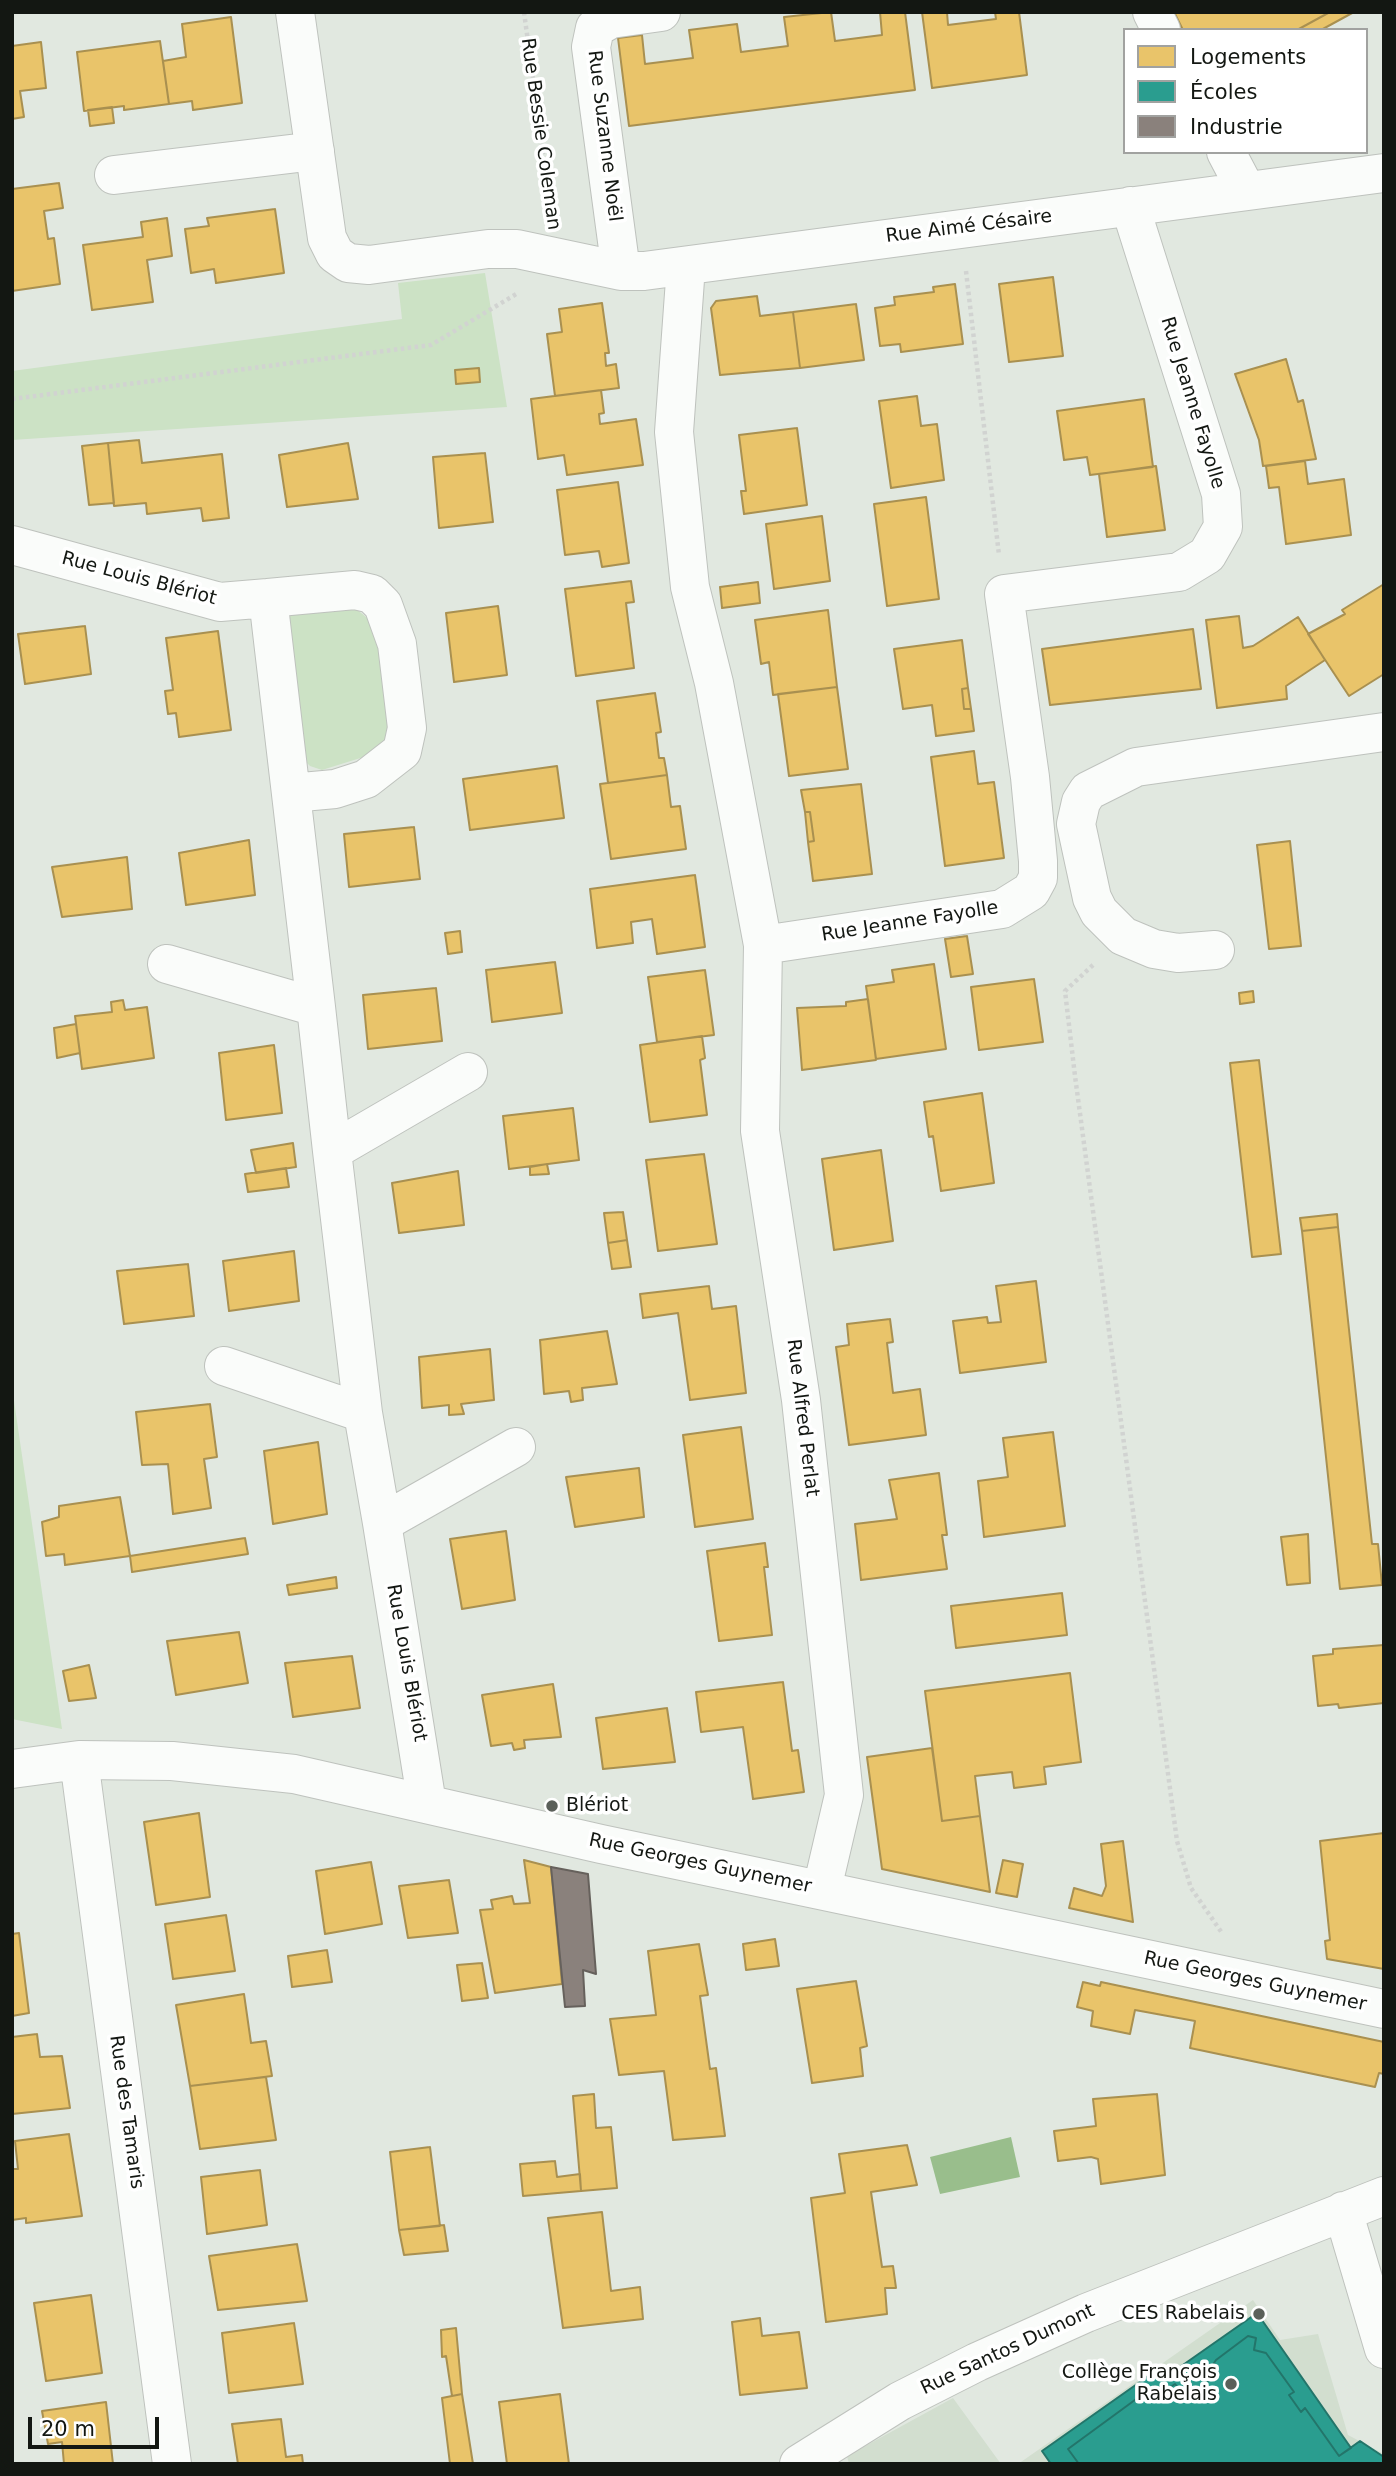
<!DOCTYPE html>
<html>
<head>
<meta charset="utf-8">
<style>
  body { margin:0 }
  #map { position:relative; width:1396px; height:2476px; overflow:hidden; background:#e1e8e0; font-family:"DejaVu Sans",sans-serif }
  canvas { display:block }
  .frame { position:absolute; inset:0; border:14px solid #131712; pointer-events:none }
  .legend { position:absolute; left:1123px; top:28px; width:245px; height:126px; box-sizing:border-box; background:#fff; border:2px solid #a1a2a0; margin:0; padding:9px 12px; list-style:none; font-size:21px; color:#131712 }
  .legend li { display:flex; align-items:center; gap:14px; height:35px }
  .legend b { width:35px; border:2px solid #a1a2a0 }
  .scale { position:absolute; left:28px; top:2417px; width:131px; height:32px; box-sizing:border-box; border:4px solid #131712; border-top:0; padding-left:9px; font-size:21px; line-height:24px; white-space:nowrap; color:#131712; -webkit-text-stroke:5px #fff; paint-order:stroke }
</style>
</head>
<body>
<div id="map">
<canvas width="1396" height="2476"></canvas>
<div class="frame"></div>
<ul class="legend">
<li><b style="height:19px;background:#e9c46a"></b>Logements</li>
<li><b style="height:19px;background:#2a9d8f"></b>Écoles</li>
<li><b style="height:19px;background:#8a817c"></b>Industrie</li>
</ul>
<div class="scale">20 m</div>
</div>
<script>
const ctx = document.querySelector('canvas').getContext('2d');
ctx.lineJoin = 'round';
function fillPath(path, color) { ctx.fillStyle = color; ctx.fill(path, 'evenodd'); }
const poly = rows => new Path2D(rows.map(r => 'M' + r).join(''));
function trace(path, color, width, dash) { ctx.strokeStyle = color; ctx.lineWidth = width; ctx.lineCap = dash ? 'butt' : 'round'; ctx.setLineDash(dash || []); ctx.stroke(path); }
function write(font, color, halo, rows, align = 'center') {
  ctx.font = font + ' "DejaVu Sans",sans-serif'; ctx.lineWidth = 7; ctx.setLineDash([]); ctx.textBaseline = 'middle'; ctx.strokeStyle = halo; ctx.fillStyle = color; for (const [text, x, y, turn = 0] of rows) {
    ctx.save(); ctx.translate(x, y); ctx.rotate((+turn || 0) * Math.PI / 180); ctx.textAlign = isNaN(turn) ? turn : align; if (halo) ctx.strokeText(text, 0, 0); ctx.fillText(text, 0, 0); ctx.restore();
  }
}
fillPath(poly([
  [1253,2300,1280,2340,1318,2334,1348,2435,1384,2454,1384,2464,1018,2464],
  [953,2398,1001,2464,849,2464,847,2456]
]), '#d2decf');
fillPath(poly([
  [485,273,507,407,12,440,12,371,402,319,398,283],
  [355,608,372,622,378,634,390,729,382,744,370,755,322,770,310,766,302,758,286,620,292,614],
  [12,1387,62,1729,12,1719]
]), '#cce2c5');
fillPath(poly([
  [1011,2137,1020,2177,940,2194,930,2157]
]), '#99be8c');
const homes = poly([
  [831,12,835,41,882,35,880,12,905,12,915,90,629,126,618,38,642,35,645,64,693,58,689,30,737,24,741,52,788,46,784,17,831,12],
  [922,12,947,12,948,25,996,19,995,12,1019,12,1027,75,932,88,922,12],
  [1174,12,1330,12,1297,30,1183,30,1174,12],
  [1330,12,1354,12,1321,30,1297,30,1330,12],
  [231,17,242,103,193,110,192,101,169,104,163,61,186,57,182,24,231,17],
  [160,41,169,104,124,110,124,106,84,111,77,52,160,41],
  [41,42,46,88,20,91,24,117,12,119,12,46,41,42],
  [112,107,114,123,90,126,88,110,112,107],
  [59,183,63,208,44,211,48,239,54,238,60,284,12,291,12,189,59,183],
  [275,209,284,273,216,283,214,269,191,273,185,229,209,226,207,218,275,209],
  [167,218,172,256,147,260,153,302,92,310,83,245,143,237,141,222,167,218],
  [1053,277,1063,356,1009,362,999,284,1053,277],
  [955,284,963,344,901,352,900,344,880,346,875,308,895,305,894,297,934,292,933,287,955,284],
  [757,296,760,316,793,312,800,368,720,375,711,308,716,301,757,296],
  [602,303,609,353,605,353,606,366,616,364,619,388,555,396,547,334,562,332,559,309,602,303],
  [856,304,864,360,800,368,793,312,856,304],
  [1286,359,1298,402,1303,400,1316,459,1263,466,1259,440,1235,374,1286,359],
  [479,368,480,382,456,384,455,370,479,368],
  [601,390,604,413,599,414,600,424,636,419,643,465,567,475,564,455,538,459,531,399,601,390],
  [917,396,921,426,937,424,944,480,891,488,879,401,917,396],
  [1144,399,1153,467,1090,475,1087,457,1064,460,1057,411,1144,399],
  [797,428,807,505,744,514,741,491,746,491,739,435,797,428],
  [139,440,142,463,222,454,229,518,203,521,201,508,147,514,146,503,114,506,108,443,139,440],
  [108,443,114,503,89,505,82,446,108,443],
  [348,443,358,499,287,507,279,455,348,443],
  [485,453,493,522,439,528,433,457,485,453],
  [1305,461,1308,484,1344,479,1351,535,1286,544,1279,487,1269,488,1266,466,1305,461],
  [1156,466,1165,530,1107,537,1099,474,1156,466],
  [618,482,629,563,602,567,599,551,565,555,557,490,618,482],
  [926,497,939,599,887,606,874,504,926,497],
  [822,516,830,581,774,589,766,524,822,516],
  [631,581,634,602,626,603,634,668,576,676,565,589,631,581],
  [758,582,760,603,722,608,720,587,758,582],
  [1384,584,1384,674,1349,696,1308,634,1345,614,1342,610,1384,584],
  [498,606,507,675,454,682,446,613,498,606],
  [828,610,837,687,773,695,769,662,761,664,755,620,828,610],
  [1239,616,1243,648,1253,646,1298,617,1325,660,1286,686,1287,699,1217,708,1206,620,1239,616],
  [85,626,91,674,25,684,18,634,85,626],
  [1193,629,1201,689,1050,705,1042,649,1193,629],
  [218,631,231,730,179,737,176,713,168,714,165,691,173,690,166,638,218,631],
  [962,640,968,688,962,689,964,709,971,709,974,731,936,736,932,705,903,709,894,649,962,640],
  [837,687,848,769,789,776,778,694,837,687],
  [968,688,971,709,964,709,962,689,968,688],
  [655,693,661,732,656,733,659,758,664,758,667,775,608,783,597,701,655,693],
  [974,751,978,784,994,782,1004,858,945,866,931,757,974,751],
  [557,766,564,818,470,830,463,779,557,766],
  [667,775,671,807,680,806,686,849,611,859,600,784,667,775],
  [861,784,872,874,813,881,808,842,814,841,810,812,805,812,801,790,861,784],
  [805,812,810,812,814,841,808,842,805,812],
  [414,827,420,879,349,887,344,834,414,827],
  [249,840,255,895,186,905,179,853,249,840],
  [1290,841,1301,946,1269,949,1257,845,1290,841],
  [127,857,132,909,62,917,52,867,127,857],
  [695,875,705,947,657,954,652,919,631,922,633,943,597,948,590,889,695,875],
  [460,931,462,952,448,954,445,933,460,931],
  [967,936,973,974,951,977,945,939,967,936],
  [555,962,562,1013,492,1022,486,970,555,962],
  [934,964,946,1049,876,1059,866,986,894,982,892,970,934,964],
  [705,970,714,1035,657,1042,648,977,705,970],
  [1034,979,1043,1042,979,1050,971,987,1034,979],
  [436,988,442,1041,368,1049,363,995,436,988],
  [1253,991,1254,1002,1240,1004,1239,993,1253,991],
  [868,999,876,1060,802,1070,797,1008,846,1006,846,1002,868,999],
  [123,1000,125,1010,147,1007,154,1058,82,1069,75,1016,112,1012,111,1002,123,1000],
  [76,1024,80,1053,57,1058,54,1028,76,1024],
  [702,1036,705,1058,700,1060,707,1115,650,1122,640,1045,702,1036],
  [274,1045,282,1113,226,1120,219,1053,274,1045],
  [1259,1060,1281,1254,1252,1257,1230,1063,1259,1060],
  [982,1093,994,1183,941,1191,933,1136,929,1137,924,1102,982,1093],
  [573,1108,579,1160,509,1169,503,1116,573,1108],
  [293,1143,296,1167,256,1173,251,1150,293,1143],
  [881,1150,893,1241,834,1250,822,1159,881,1150],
  [704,1154,717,1244,658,1251,646,1160,704,1154],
  [547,1164,549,1174,530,1175,530,1167,547,1164],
  [286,1168,289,1187,248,1192,245,1174,286,1168],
  [458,1171,464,1225,399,1233,392,1183,458,1171],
  [623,1212,627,1240,608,1243,604,1213,623,1212],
  [1337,1214,1338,1227,1302,1231,1300,1218,1337,1214],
  [1338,1227,1372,1544,1378,1544,1382,1585,1340,1589,1302,1231,1338,1227],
  [627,1240,631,1267,612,1269,608,1243,627,1240],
  [294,1251,299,1301,229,1311,223,1261,294,1251],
  [188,1264,194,1316,124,1324,117,1271,188,1264],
  [1036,1281,1046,1362,960,1373,953,1321,987,1317,988,1323,1001,1322,996,1286,1036,1281],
  [709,1286,712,1309,736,1306,746,1393,690,1400,678,1313,643,1318,640,1294,709,1286],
  [890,1319,893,1342,887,1343,893,1393,920,1389,926,1435,849,1445,836,1347,849,1345,847,1324,890,1319],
  [607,1331,617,1384,582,1388,583,1400,571,1402,569,1391,544,1394,540,1340,607,1331],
  [490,1349,494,1400,461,1404,464,1414,449,1415,449,1405,422,1408,419,1357,490,1349],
  [210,1404,217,1457,204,1459,211,1508,173,1514,168,1464,142,1465,136,1412,210,1404],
  [741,1427,753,1519,695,1527,683,1435,741,1427],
  [1053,1432,1065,1526,984,1537,978,1481,1008,1477,1003,1438,1053,1432],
  [318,1442,327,1514,273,1524,264,1451,318,1442],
  [639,1468,644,1517,575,1527,566,1477,639,1468],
  [939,1473,947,1535,942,1535,947,1569,861,1580,855,1524,897,1519,889,1480,939,1473],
  [120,1497,130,1556,65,1565,64,1554,46,1556,42,1522,59,1517,59,1506,120,1497],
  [506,1531,515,1600,462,1609,450,1539,506,1531],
  [1308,1534,1310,1583,1287,1585,1281,1537,1308,1534],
  [245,1538,248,1554,132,1572,130,1556,245,1538],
  [765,1543,768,1567,764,1567,772,1635,719,1641,707,1551,765,1543],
  [336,1577,337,1588,289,1595,287,1585,336,1577],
  [1062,1593,1067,1635,956,1648,951,1606,1062,1593],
  [239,1632,248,1683,176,1695,167,1641,239,1632],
  [1384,1645,1384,1703,1339,1708,1338,1704,1318,1706,1313,1656,1333,1654,1333,1649,1384,1645],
  [352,1656,360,1708,293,1717,285,1663,352,1656],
  [89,1665,96,1698,69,1701,63,1671,89,1665],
  [1070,1673,1081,1762,1044,1767,1046,1784,1014,1788,1012,1772,975,1776,980,1816,942,1821,925,1691,1070,1673],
  [783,1682,792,1751,798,1750,804,1792,753,1799,743,1727,701,1732,696,1692,783,1682],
  [553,1684,561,1737,524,1740,525,1748,514,1750,512,1743,491,1746,482,1695,553,1684],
  [667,1708,675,1762,603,1769,596,1718,667,1708],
  [932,1748,942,1821,980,1816,990,1892,882,1869,867,1757,932,1748],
  [199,1813,210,1897,156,1905,144,1822,199,1813],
  [1384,1833,1384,1969,1327,1959,1325,1941,1330,1940,1320,1841,1384,1833],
  [1123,1841,1133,1922,1069,1908,1074,1888,1102,1896,1106,1886,1101,1844,1123,1841],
  [524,1860,551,1867,562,1984,495,1993,480,1910,493,1909,491,1900,512,1896,514,1904,530,1903,524,1860],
  [1003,1860,1023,1864,1017,1897,996,1893,1003,1860],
  [371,1862,382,1924,325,1934,316,1871,371,1862],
  [449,1880,458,1933,408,1938,399,1886,449,1880],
  [226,1915,235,1971,173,1979,165,1924,226,1915],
  [19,1933,29,2013,12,2016,12,1934,19,1933],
  [775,1939,779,1966,746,1970,743,1944,775,1939],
  [699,1944,708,1995,700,1996,710,2069,716,2068,725,2136,673,2140,664,2071,619,2075,610,2019,656,2015,648,1951,699,1944],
  [327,1950,332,1982,292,1987,288,1956,327,1950],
  [482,1963,488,1998,462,2001,457,1965,482,1963],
  [856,1981,867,2046,860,2048,863,2076,812,2083,797,1989,856,1981],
  [1083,1982,1100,1986,1101,1982,1384,2042,1384,2074,1379,2073,1375,2087,1190,2048,1195,2021,1135,2010,1130,2034,1091,2026,1093,2011,1077,2007,1083,1982],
  [244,1994,251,2043,266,2041,272,2076,190,2086,176,2005,244,1994],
  [37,2034,40,2057,62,2056,70,2108,12,2114,12,2037,37,2034],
  [266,2077,276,2140,200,2149,190,2086,266,2077],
  [594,2094,596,2128,611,2127,617,2188,581,2191,573,2096,594,2094],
  [1157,2094,1165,2175,1101,2184,1098,2159,1091,2157,1058,2161,1054,2131,1096,2126,1093,2099,1157,2094],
  [69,2134,82,2216,26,2223,26,2218,12,2220,12,2169,18,2169,15,2141,69,2134],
  [907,2145,917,2185,871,2192,882,2267,893,2266,896,2288,885,2288,887,2314,826,2322,811,2198,845,2193,839,2154,907,2145],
  [430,2147,440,2226,399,2230,390,2152,430,2147],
  [555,2161,557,2177,580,2174,581,2191,523,2196,520,2164,555,2161],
  [260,2170,267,2225,207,2234,201,2177,260,2170],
  [602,2212,611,2291,640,2287,643,2319,563,2328,548,2218,602,2212],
  [444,2225,448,2251,404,2255,399,2230,444,2225],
  [297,2244,307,2301,218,2310,209,2256,297,2244],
  [91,2295,102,2373,46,2381,34,2303,91,2295],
  [760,2318,762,2336,799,2332,807,2388,740,2395,732,2322,760,2318],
  [294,2323,303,2384,229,2393,222,2333,294,2323],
  [456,2328,462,2394,452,2396,446,2356,442,2357,441,2330,456,2328],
  [462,2394,473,2464,450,2464,442,2398,462,2394],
  [560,2394,569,2464,507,2464,499,2402,560,2394],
  [106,2402,113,2464,64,2464,62,2442,48,2444,42,2411,106,2402],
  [281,2419,286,2457,302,2455,303,2464,238,2464,232,2424,281,2419]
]);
fillPath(homes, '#e9c46a');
trace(homes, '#a99050', 2);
const schools = poly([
  [1257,2313,1351,2448,1339,2456,1305,2408,1301,2412,1289,2395,1294,2392,1266,2353,1254,2350,1256,2338,1248,2336,1216,2360,1206,2375,1209,2380,1187,2399,1175,2384,1160,2394,1154,2386,1068,2449,1079,2464,1051,2464,1042,2451,1164,2365,1170,2374,1257,2313],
  [1248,2336,1256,2338,1254,2350,1266,2353,1294,2392,1289,2395,1301,2412,1305,2408,1339,2456,1360,2441,1384,2457,1384,2464,1079,2464,1068,2449,1154,2386,1160,2394,1175,2384,1187,2399,1209,2380,1206,2375,1216,2360,1248,2336]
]);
fillPath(schools, '#2a9d8f');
trace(schools, '#23756a', 2);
const industry = poly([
  [551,1867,588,1874,596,1974,583,1970,585,2006,565,2007,551,1867]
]);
fillPath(industry, '#8a817c');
trace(industry, '#66615c', 2);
const minor = poly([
  [295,12,327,238,335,254,348,263,369,265,488,249,517,249,621,271,644,271,1384,173],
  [1152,12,1161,30],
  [1226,152,1246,190],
  [114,175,315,151],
  [686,266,674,432,690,587,714,683,763,945,1002,909,1031,891,1038,878,1038,861,1030,777,1004,594,1179,572,1207,555,1223,527,1221,494,1130,206],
  [621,271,591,47,595,28,611,19,661,12],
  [12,545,220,602,268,598,316,1007],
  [268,598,355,590,372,594,383,605,397,644,407,728,402,751,366,779,335,789,291,793],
  [763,945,760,1131,801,1400,844,1795,822,1889],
  [1215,950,1178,953,1154,949,1123,936,1099,912,1092,898,1076,824,1081,802,1088,791,1136,767,1384,732],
  [167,964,316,1007,332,1151],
  [224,1366,363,1413,382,1523],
  [363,1413,332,1151,468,1072],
  [79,1760,172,2464],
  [12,1769,79,1760,172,1761,294,1774,601,1844,1384,2009],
  [427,1804,382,1523,516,1447],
  [1343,2211,1384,2349],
  [799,2464,900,2401,977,2362,1086,2313,1384,2196]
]);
trace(minor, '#bec2bd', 40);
trace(poly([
  [524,12,551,213],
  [966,271,999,555],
  [12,399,431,345,518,293],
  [1093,965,1065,991,1075,1076,1177,1841,1191,1888,1222,1933]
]), '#d1d3d1', 4.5, [3.5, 3.5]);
trace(minor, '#fafcfa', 38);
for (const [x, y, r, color] of [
  [552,1806,7,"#5b605a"],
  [1259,2314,7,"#5b605a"],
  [1231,2384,7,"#5b605a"]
]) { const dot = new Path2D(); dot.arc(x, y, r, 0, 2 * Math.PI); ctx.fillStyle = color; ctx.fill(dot); trace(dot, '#fff', 2.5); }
write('19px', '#131712', '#fff', [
  ["Rue Bessie Coleman",540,134,82],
  ["Rue Suzanne Noël",604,136,83],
  ["Rue Aimé Césaire",969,227,-7],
  ["Rue Jeanne Fayolle",1192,403,73],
  ["Rue Louis Blériot",139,579,15],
  ["Rue Jeanne Fayolle",910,922,-9],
  ["Rue Alfred Perlat",802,1418,83],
  ["Rue Louis Blériot",406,1663,80],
  ["Rue Georges Guynemer",700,1864,12],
  ["Rue Georges Guynemer",1255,1982,12],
  ["Rue des Tamaris",126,2112,82],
  ["Rue Santos Dumont",1008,2350,-25]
]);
write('19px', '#131712', '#fff', [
  ["Blériot",566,1806,"left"],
  ["CES Rabelais",1245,2314],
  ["Collège François",1217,2373],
  ["Rabelais",1217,2395]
], 'right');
</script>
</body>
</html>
